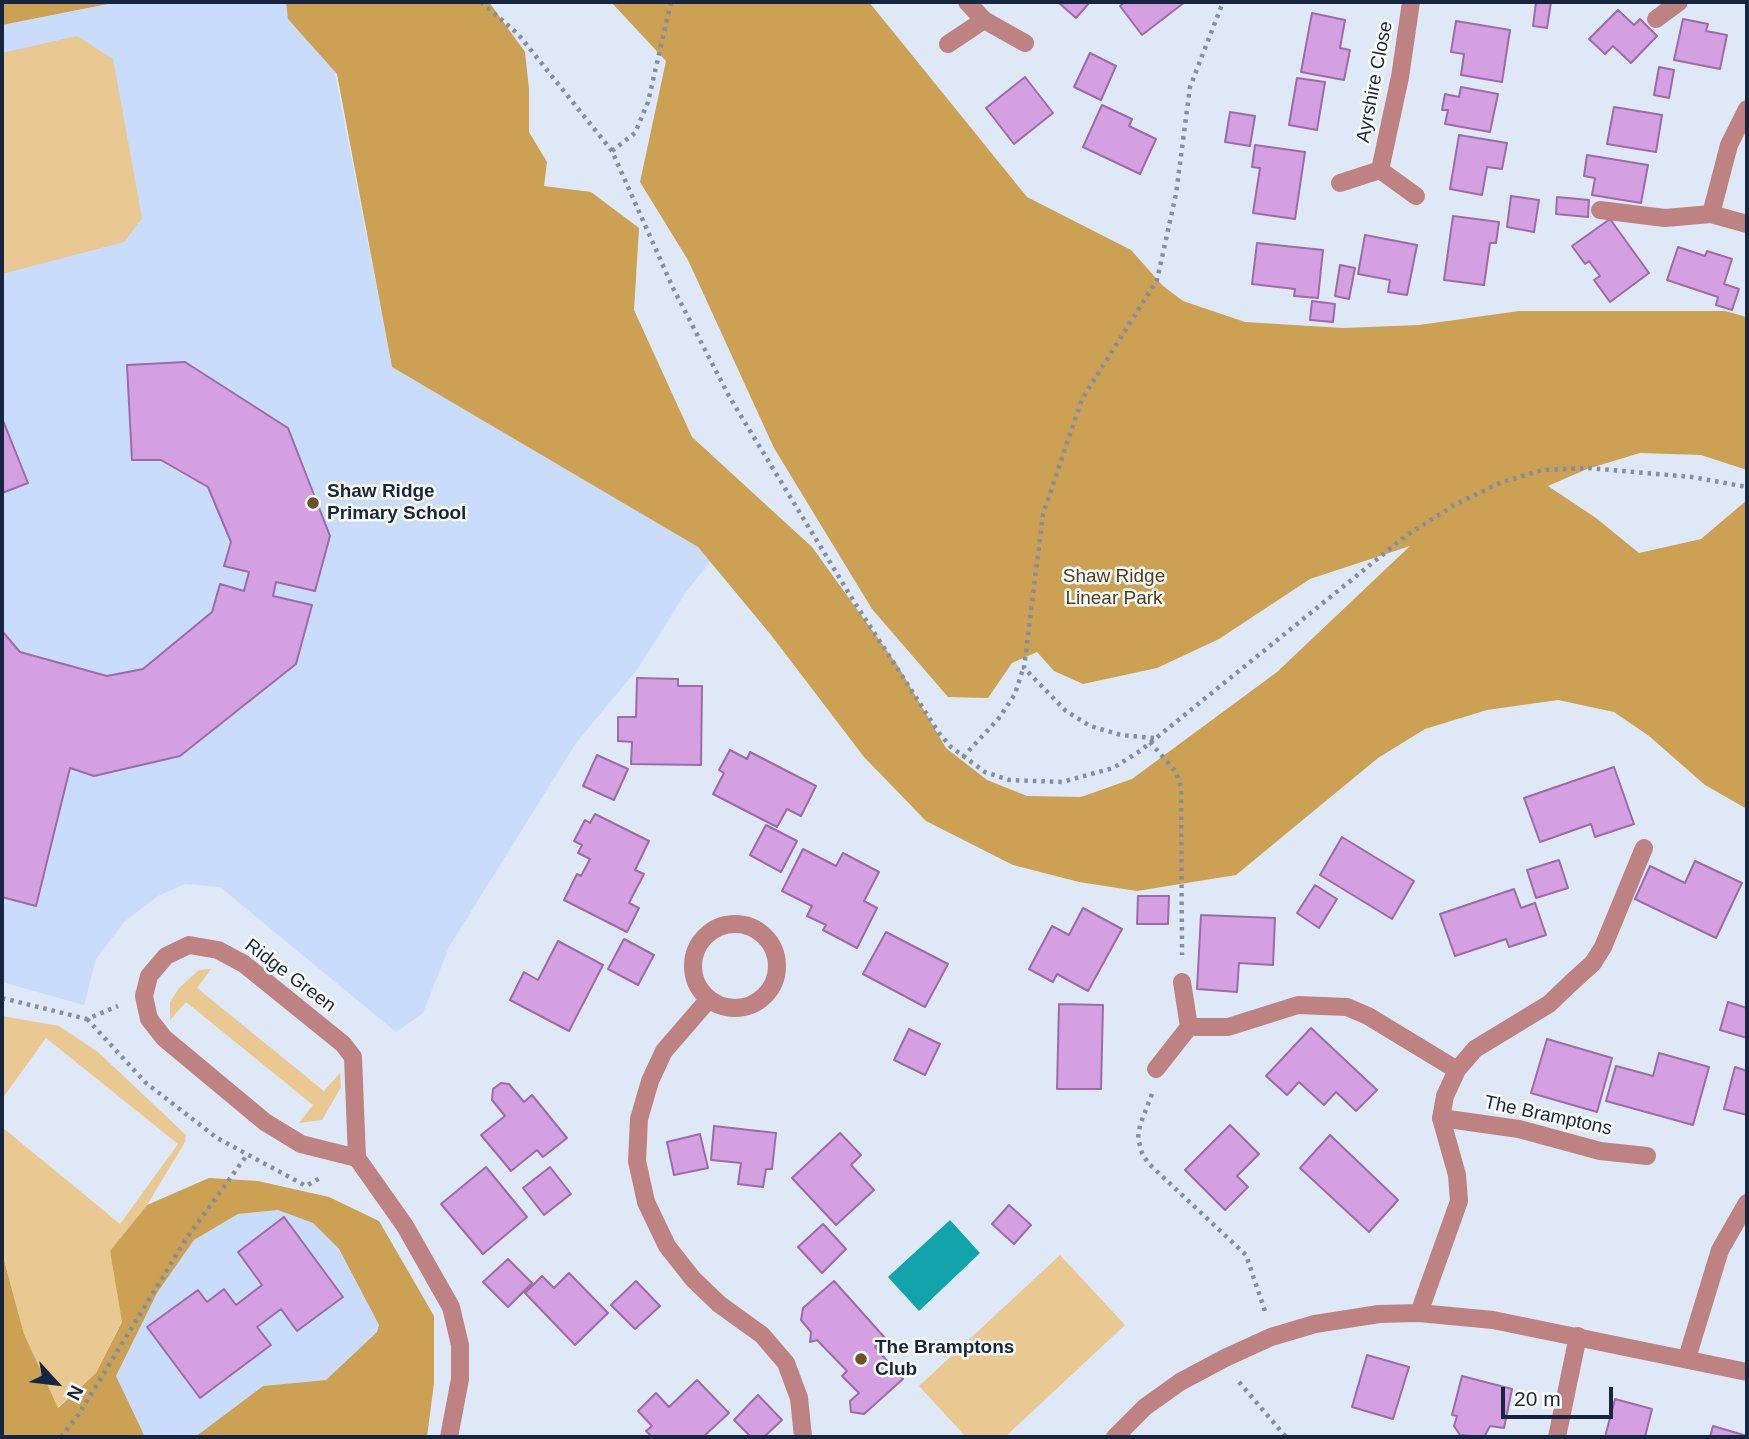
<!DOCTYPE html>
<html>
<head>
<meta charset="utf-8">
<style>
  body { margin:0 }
  #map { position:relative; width:1749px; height:1439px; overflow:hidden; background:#dfe8f6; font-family:Helvetica,sans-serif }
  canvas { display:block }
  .frame { position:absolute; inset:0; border:4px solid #162641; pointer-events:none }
  .north { position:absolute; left:21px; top:1348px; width:70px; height:70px; -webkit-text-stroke:5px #fff; paint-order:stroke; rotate:117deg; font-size:19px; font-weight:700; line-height:28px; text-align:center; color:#162641 }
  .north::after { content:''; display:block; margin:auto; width:24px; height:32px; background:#162641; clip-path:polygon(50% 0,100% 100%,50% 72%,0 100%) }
  .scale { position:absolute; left:1501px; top:1387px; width:112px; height:32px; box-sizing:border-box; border:4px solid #162641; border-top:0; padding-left:9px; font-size:21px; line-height:24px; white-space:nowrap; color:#162641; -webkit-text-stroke:5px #fff; paint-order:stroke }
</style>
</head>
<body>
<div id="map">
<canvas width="1749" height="1439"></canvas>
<div class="frame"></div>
<div class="north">N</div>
<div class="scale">20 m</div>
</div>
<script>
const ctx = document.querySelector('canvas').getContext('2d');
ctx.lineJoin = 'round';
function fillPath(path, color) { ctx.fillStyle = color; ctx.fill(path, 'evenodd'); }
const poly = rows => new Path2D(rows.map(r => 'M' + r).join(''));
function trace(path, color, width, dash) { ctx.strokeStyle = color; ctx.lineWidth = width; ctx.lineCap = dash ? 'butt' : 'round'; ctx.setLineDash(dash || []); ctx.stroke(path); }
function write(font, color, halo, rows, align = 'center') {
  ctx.font = font + ' Helvetica,sans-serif'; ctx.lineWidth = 5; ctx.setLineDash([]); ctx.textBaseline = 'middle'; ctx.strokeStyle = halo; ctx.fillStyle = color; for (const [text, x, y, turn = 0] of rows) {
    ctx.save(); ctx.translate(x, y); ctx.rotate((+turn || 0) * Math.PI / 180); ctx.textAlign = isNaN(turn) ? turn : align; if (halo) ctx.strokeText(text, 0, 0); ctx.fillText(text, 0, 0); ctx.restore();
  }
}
fillPath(poly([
  [118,2,321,2,392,367,698,547,710,562,686,592,639,667,576,743,449,947,423,1013,396,1032,220,887,185,884,158,896,124,922,96,959,84,1005,2,982,2,25],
  [279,1210,313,1223,339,1250,379,1325,377,1332,326,1380,263,1386,195,1437,145,1437,115,1376,157,1293,194,1240,238,1214]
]), '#c9dcfb');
fillPath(poly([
  [77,36,113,59,142,218,124,242,2,274,2,53],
  [211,969,197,988,324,1091,340,1073,341,1087,322,1120,299,1123,313,1105,186,1002,170,1020,170,1002,179,988,199,970],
  [2,1016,59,1026,98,1052,186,1135,185,1142,147,1205,110,1251,122,1321,96,1373,57,1408,24,1334,2,1253,2,1127,120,1224,178,1144,46,1038,2,1099],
  [1060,1255,1125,1325,1005,1437,966,1437,919,1386]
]), '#e9c892');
fillPath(poly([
  [2,2,118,2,2,25],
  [286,2,489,2,525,52,529,89,529,132,547,162,544,186,591,192,639,228,634,310,692,437,812,547,898,666,946,748,987,780,1027,796,1081,797,1132,779,1277,672,1410,546,1310,579,1219,639,1157,668,1083,684,1054,671,1037,652,1012,663,988,698,948,697,872,609,774,448,688,260,640,182,666,61,611,2,869,2,1027,197,1131,250,1163,286,1183,301,1245,322,1343,328,1419,325,1519,311,1725,311,1747,317,1747,470,1701,455,1640,453,1587,469,1548,486,1596,518,1639,553,1701,539,1747,500,1747,809,1705,785,1649,736,1614,712,1558,700,1487,710,1425,729,1378,758,1236,875,1137,891,1079,882,1013,865,926,821,864,757,771,635,698,547,392,367,337,74,288,19],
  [209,1178,258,1181,329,1197,379,1221,434,1316,434,1383,427,1437,195,1437,263,1386,326,1380,377,1332,379,1325,339,1249,313,1223,278,1210,238,1214,194,1240,157,1293,116,1376,145,1437,2,1437,2,1253,24,1334,58,1408,96,1373,122,1322,110,1251,147,1205]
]), '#cda153');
fillPath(poly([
  [950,1220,980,1253,919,1311,888,1277]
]), '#11a4aa');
const building = poly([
  [1058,2,1090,2,1076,18,1058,2],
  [1125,2,1185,2,1142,35,1120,6,1125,2],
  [1536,2,1551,2,1547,28,1533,26,1536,2],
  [1618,10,1634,25,1640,19,1657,36,1631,63,1613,46,1605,54,1589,39,1618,10],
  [1312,13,1345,20,1340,48,1350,50,1344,80,1301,72,1312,13],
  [1683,19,1708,24,1706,31,1727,35,1720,69,1674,60,1683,19],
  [1456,21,1510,30,1502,82,1461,75,1464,54,1451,52,1456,21],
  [1090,53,1116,66,1101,100,1074,87,1090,53],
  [1659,67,1674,70,1669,98,1654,95,1659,67],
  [1025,77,1053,113,1014,144,986,108,1025,77],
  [1297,78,1325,82,1317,130,1289,125,1297,78],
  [1461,87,1498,94,1490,132,1445,124,1448,110,1442,110,1445,94,1459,97,1461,87],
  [1102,105,1132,119,1129,126,1156,139,1140,174,1083,147,1102,105],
  [1614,107,1662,115,1656,152,1607,144,1614,107],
  [1230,112,1255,116,1250,146,1225,142,1230,112],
  [1459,135,1507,143,1502,169,1487,167,1482,195,1450,189,1459,135],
  [1255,145,1305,152,1295,219,1253,213,1260,168,1252,167,1255,145],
  [1587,155,1648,165,1641,203,1592,195,1595,178,1584,176,1587,155],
  [1511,196,1539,200,1534,232,1507,227,1511,196],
  [1557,197,1589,200,1588,217,1556,214,1557,197],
  [1453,216,1499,222,1496,243,1490,243,1484,285,1444,280,1453,216],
  [1610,219,1649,273,1610,302,1594,280,1600,276,1589,261,1585,264,1572,246,1610,219],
  [1365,235,1417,245,1407,295,1388,292,1390,280,1358,274,1365,235],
  [1257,243,1323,250,1318,298,1294,296,1295,289,1252,284,1257,243],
  [1678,247,1705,256,1707,251,1732,259,1724,284,1739,289,1732,310,1716,305,1718,297,1667,280,1678,247],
  [1340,265,1355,268,1349,299,1335,296,1340,265],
  [1312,301,1335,304,1333,322,1310,320,1312,301],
  [185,362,288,428,330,536,315,591,276,582,273,596,312,605,296,664,180,756,94,776,70,768,36,906,2,897,2,631,20,652,107,676,143,669,212,612,220,584,244,591,249,572,224,566,231,542,208,487,161,460,132,460,127,365,185,362],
  [2,418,28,483,2,493,2,418],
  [637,678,678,679,678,686,702,686,701,765,631,764,632,742,618,741,618,717,636,717,637,678],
  [730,750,747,759,750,752,816,786,801,816,787,809,777,827,713,794,724,773,719,770,730,750],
  [597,755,628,769,614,800,583,786,597,755],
  [1614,767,1634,824,1595,837,1591,824,1540,842,1524,798,1614,767],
  [595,814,649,841,635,870,644,874,629,903,639,908,627,932,564,900,577,874,581,876,590,859,578,853,582,845,574,841,585,820,590,823,595,814],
  [766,825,797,841,781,872,750,855,766,825],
  [1342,837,1414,881,1392,919,1320,875,1342,837],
  [803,849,836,866,843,853,879,872,864,901,877,908,857,948,823,930,826,925,807,916,812,906,782,891,803,849],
  [1559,860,1568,888,1536,898,1527,870,1559,860],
  [1695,861,1742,883,1716,938,1635,899,1650,866,1685,883,1695,861],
  [1315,885,1337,899,1319,928,1297,913,1315,885],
  [1514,889,1521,908,1535,903,1546,935,1509,947,1506,939,1455,956,1440,914,1514,889],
  [1138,896,1169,896,1168,924,1137,924,1138,896],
  [1083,908,1122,929,1088,991,1057,974,1053,982,1029,969,1052,926,1069,935,1083,908],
  [1201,915,1275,918,1273,965,1239,963,1237,992,1197,989,1201,915],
  [886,932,948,964,925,1007,863,974,886,932],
  [624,939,654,955,638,985,608,969,624,939],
  [558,941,603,965,569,1031,510,1000,524,972,538,980,558,941],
  [1728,1002,1747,1008,1747,1038,1720,1030,1728,1002],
  [1059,1004,1103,1005,1101,1089,1057,1089,1059,1004],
  [1311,1028,1377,1090,1356,1111,1336,1092,1324,1105,1299,1082,1287,1095,1266,1076,1311,1028],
  [909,1029,940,1044,925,1075,894,1060,909,1029],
  [1547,1039,1612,1058,1597,1112,1531,1093,1547,1039],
  [1659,1053,1709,1067,1693,1125,1606,1101,1616,1066,1653,1076,1659,1053],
  [1735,1067,1747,1071,1747,1115,1724,1109,1735,1067],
  [501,1083,509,1084,524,1102,532,1095,567,1138,543,1157,537,1150,511,1171,481,1135,505,1116,492,1100,493,1089,501,1083],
  [1230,1125,1259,1154,1237,1176,1248,1187,1225,1210,1185,1170,1230,1125],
  [714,1126,776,1133,772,1169,766,1169,763,1187,738,1184,741,1163,711,1160,714,1126],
  [840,1133,861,1155,851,1165,874,1190,836,1225,792,1178,840,1133],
  [700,1134,708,1168,674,1175,667,1142,700,1134],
  [1330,1135,1398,1200,1369,1232,1300,1168,1330,1135],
  [486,1167,527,1217,483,1254,441,1204,486,1167],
  [550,1167,571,1194,544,1215,523,1188,550,1167],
  [1009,1205,1031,1225,1014,1244,992,1224,1009,1205],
  [284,1217,343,1297,297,1331,281,1309,257,1327,271,1345,200,1398,147,1327,198,1290,207,1302,224,1289,236,1305,262,1285,238,1252,284,1217],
  [823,1224,846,1249,822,1273,798,1247,823,1224],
  [508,1259,532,1283,508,1307,483,1282,508,1259],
  [569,1273,608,1313,575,1345,525,1293,542,1276,554,1288,569,1273],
  [636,1281,660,1306,635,1329,611,1305,636,1281],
  [834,1281,885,1338,875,1347,903,1379,864,1414,851,1412,850,1401,859,1393,842,1376,847,1371,817,1340,810,1342,811,1332,801,1320,803,1308,834,1281],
  [1367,1355,1409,1367,1393,1419,1352,1407,1367,1355],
  [1462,1376,1512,1389,1504,1428,1490,1426,1484,1437,1460,1435,1454,1426,1457,1416,1452,1415,1462,1376],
  [697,1380,729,1413,703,1437,652,1437,646,1431,652,1426,638,1411,656,1393,669,1407,697,1380],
  [758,1395,782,1420,764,1437,751,1437,734,1420,758,1395],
  [1615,1399,1652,1409,1645,1437,1605,1437,1615,1399],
  [1713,1426,1747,1436,1747,1437,1710,1437,1713,1426]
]);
fillPath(building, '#d5a0e2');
trace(building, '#9d6ba9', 2);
trace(poly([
  [481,2,518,34,612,151,673,288,730,398,853,600,939,733,951,747,985,772,1009,780,1062,782,1113,768,1140,751,1407,535,1456,504,1502,482,1543,470,1588,468,1692,477,1747,487],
  [612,151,635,133,648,102,671,2],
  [1154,738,1121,735,1090,726,1066,711,1024,668,1043,514,1082,399,1157,280,1176,194,1190,87,1223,2],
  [1150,742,1176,772,1181,787,1182,955],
  [963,757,999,718,1015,694,1023,669],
  [2,998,87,1019,118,1006],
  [87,1019,146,1083,217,1138,306,1186,322,1177],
  [1152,1094,1140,1125,1138,1138,1142,1153,1148,1163,1246,1255,1265,1311],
  [1239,1382,1286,1437],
  [61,1437,79,1414,186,1239,247,1155]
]), '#838fa3', 4.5, [3.5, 5]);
trace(poly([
  [1656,19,1679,2],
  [1600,210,1665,218,1711,214,1747,224],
  [1572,982,1593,963,1603,947,1644,848],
  [1441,1118,1519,1129,1600,1151,1647,1156],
  [1687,1358,1720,1250,1747,1203],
  [1557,1437,1578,1336]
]), '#bf8282', 18);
trace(poly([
  [967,2,984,20,1025,43],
  [1411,2,1400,77,1380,170,1416,196],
  [948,44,984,20],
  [1340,183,1380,170],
  [1711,214,1729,145,1747,109],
  '693 966a42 42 0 1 1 84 0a42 42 0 1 1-84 0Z',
  [1182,982,1189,1027,1228,1027,1298,1005,1347,1007,1368,1016,1457,1070],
  [709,999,664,1051,650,1081,639,1119,637,1161,646,1202,667,1246,693,1279,719,1304,762,1335,786,1363,799,1398,803,1437],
  [1156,1069,1189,1027],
  [357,1158,301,1144,265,1122,164,1038,149,1019,144,996,149,976,166,956,189,945,218,950,244,964,343,1044,353,1057,357,1158,405,1226,451,1307,460,1345,460,1379,449,1437],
  [1419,1313,1459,1201,1457,1175,1441,1118,1445,1096,1457,1070,1475,1049,1549,1004,1572,982],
  [1115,1437,1145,1407,1180,1382,1225,1358,1271,1337,1315,1324,1379,1314,1419,1313,1493,1320,1747,1372]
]), '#bf8282', 18);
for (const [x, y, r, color] of [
  [313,503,7,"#6c5224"],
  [861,1359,7,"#6c5224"]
]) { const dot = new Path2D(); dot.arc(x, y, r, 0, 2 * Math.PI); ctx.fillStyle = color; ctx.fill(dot); trace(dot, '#fff', 2.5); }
write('19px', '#162641', '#fff', [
  ["Ayrshire Close",1375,82,-79],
  ["Ridge Green",290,976,37],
  ["The Bramptons",1548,1116,12]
]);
write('bold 19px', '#162641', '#fff', [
  ["Shaw Ridge",327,492],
  ["Primary School",327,514],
  ["The Bramptons",875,1348],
  ["Club",875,1370]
], 'left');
write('19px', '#4f3c1a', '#fff', [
  ["Shaw Ridge",1114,577],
  ["Linear Park",1114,599]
]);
</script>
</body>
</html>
